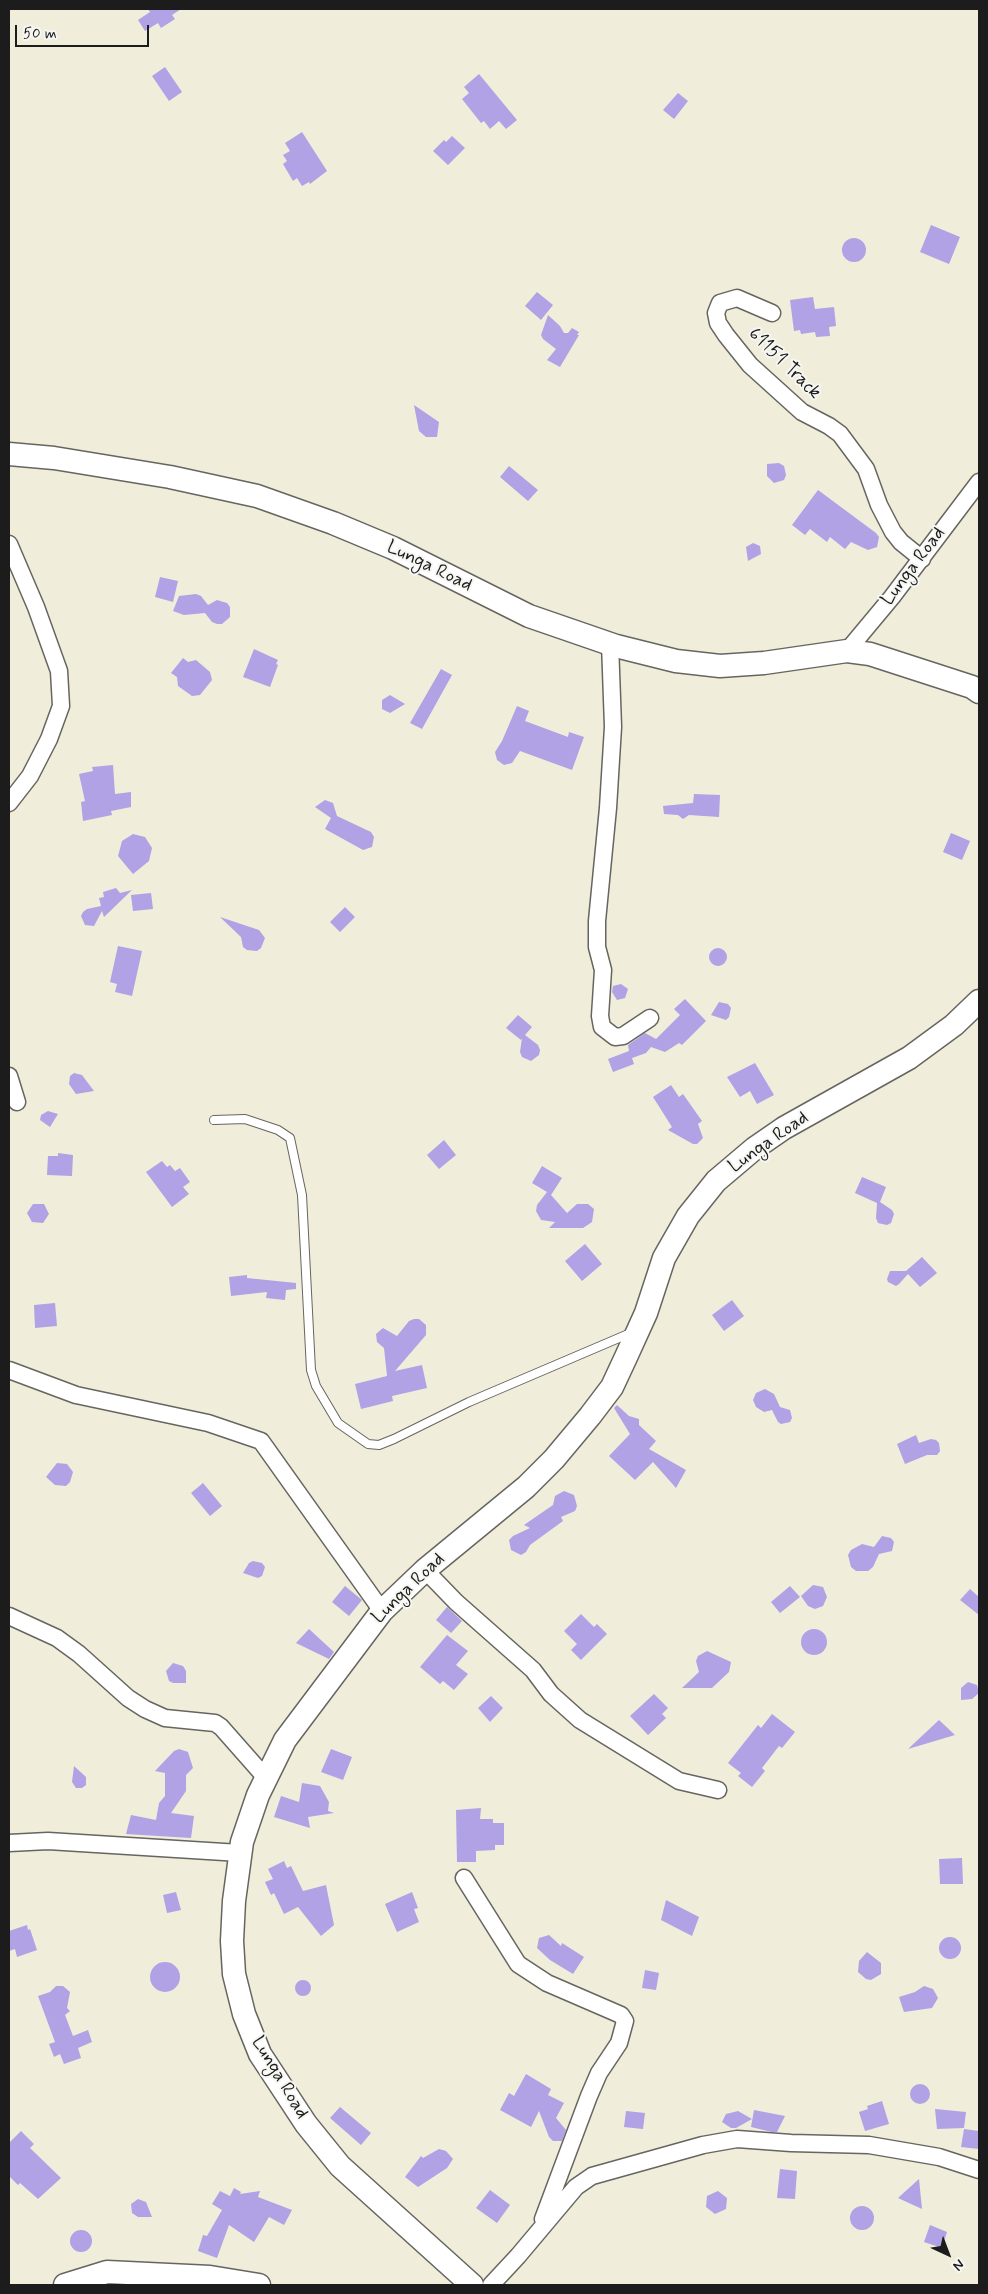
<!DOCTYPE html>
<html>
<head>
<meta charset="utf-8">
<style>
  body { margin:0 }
  #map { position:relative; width:988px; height:2294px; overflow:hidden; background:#f0eddb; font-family:Mynerve,sans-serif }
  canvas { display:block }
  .frame { position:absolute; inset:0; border:10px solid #1c1c1c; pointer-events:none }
  .north { position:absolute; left:923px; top:2229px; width:50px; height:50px; -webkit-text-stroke:4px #f6f6f2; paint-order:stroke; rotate:137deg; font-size:14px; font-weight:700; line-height:20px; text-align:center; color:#1c1c1c }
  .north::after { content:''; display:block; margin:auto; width:18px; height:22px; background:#1c1c1c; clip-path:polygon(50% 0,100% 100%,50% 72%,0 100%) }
  .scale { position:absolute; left:15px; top:25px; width:134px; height:22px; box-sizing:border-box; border:2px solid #1c1c1c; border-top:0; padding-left:6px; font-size:15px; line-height:18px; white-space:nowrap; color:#1c1c1c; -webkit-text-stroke:4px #f6f6f2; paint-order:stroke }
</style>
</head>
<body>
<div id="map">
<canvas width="988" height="2294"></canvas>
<div class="frame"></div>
<div class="north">N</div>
<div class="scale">50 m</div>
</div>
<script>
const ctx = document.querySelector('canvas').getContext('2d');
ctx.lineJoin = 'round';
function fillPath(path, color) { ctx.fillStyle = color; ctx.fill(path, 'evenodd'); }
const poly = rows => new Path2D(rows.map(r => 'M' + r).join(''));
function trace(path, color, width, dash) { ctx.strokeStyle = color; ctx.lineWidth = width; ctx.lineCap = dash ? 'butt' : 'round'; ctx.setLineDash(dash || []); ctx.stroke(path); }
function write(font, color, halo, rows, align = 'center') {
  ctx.font = font + ' Mynerve,sans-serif'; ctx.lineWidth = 4; ctx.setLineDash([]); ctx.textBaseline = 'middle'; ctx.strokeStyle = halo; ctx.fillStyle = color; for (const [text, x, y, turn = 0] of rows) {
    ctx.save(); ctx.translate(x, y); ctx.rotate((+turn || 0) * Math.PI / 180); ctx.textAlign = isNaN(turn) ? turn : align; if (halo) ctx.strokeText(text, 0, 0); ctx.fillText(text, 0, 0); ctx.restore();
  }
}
fillPath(poly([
  [148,9,181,9,172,15,175,19,161,28,158,23,145,31,138,20,150,12],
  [165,67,182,92,169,101,152,76],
  [479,74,517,120,506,129,499,121,490,129,484,121,481,123,462,99,469,93,464,87],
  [678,93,688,101,674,119,663,110],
  [302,132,327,171,310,184,309,182,302,186,297,178,293,181,283,164,287,161,283,155,290,151,285,143],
  [452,136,465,148,448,165,433,151,444,140,446,142],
  [931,225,960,237,949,264,920,252],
  '842 250a12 12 0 1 1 24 0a12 12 0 1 1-24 0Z',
  [537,292,553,305,541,320,525,306],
  [813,297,815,309,834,307,836,326,829,327,830,336,816,337,815,332,801,334,800,330,794,331,790,300],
  [548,315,560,326,564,333,568,333,572,328,579,332,577,335,579,335,560,367,547,360,556,349,543,339,541,335],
  [414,405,439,422,437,437,426,437,419,431],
  [779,463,784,466,786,475,784,480,774,483,767,476,767,464],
  [509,466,538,490,528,501,500,477],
  [818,490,876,533,879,537,877,547,868,550,851,542,845,549,830,537,827,542,810,529,805,535,792,525],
  [753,543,760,546,761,554,748,561,746,547],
  [160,577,178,581,173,602,155,597],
  [196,594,201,596,208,605,217,600,227,603,230,607,230,617,222,624,217,624,212,622,205,613,184,615,173,611,179,596],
  [254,649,278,660,276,664,278,665,270,687,243,677],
  [183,658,188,662,196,660,210,672,212,680,200,695,192,696,178,686,177,677,171,673],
  [441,669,452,675,422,729,410,723],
  [390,695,405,704,390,713,382,709,382,700],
  [517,706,529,711,525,721,568,737,569,732,584,737,572,770,520,751,512,763,504,765,497,760,495,752,502,741],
  [113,765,115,794,131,792,131,807,111,811,112,815,83,821,81,802,85,801,79,774,93,771,92,767],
  [694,794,720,795,719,817,689,815,683,819,678,815,664,814,663,806,693,803],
  [325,800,333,803,337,816,371,832,374,837,372,847,363,850,325,829,331,818,315,807],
  [951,833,970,841,962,860,943,852],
  [133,834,145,837,152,848,149,861,133,874,118,856,122,841],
  [116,888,120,893,132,890,104,917,102,911,94,926,85,925,81,916,83,912,87,909,101,906,99,898,104,897,103,892],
  [151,893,153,909,133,911,131,895],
  [345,907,355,917,340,932,330,922],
  [220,917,259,930,265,938,261,948,257,951,247,950,243,947,241,937],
  [118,946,142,951,132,996,115,992,117,984,110,982],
  '709 957a9 9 0 1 1 18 0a9 9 0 1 1-18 0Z',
  [621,984,628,989,625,998,617,1000,612,992,613,986],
  [685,999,706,1021,682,1045,679,1043,665,1052,651,1047,646,1053,632,1058,634,1064,613,1072,608,1059,629,1051,628,1045,645,1033,656,1039,680,1015,674,1009],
  [719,1002,728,1004,731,1008,729,1017,726,1020,711,1015],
  [518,1015,532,1027,525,1035,538,1045,540,1050,539,1055,531,1061,522,1057,520,1052,522,1038,521,1040,506,1028],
  [755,1063,774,1095,757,1104,750,1091,740,1097,727,1077],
  [74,1073,82,1075,94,1091,76,1094,69,1084,70,1076],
  [671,1085,679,1097,683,1094,702,1121,698,1124,703,1138,697,1144,693,1144,668,1130,672,1127,653,1097],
  [48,1111,58,1114,50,1127,40,1120,41,1115],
  [444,1140,456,1155,439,1169,427,1155],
  [58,1153,73,1155,72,1176,47,1175,48,1156,58,1156],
  [162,1161,167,1167,170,1165,175,1171,180,1168,190,1182,183,1187,189,1194,172,1207,146,1172],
  [542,1166,562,1178,551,1195,567,1213,577,1204,588,1204,594,1209,592,1222,583,1228,549,1228,555,1222,541,1220,536,1211,537,1205,547,1192,532,1183],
  [862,1177,886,1187,880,1202,892,1210,894,1214,891,1223,887,1225,878,1223,876,1218,877,1203,855,1193],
  [33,1204,44,1204,49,1214,43,1223,32,1222,27,1213],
  [585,1244,602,1264,582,1281,565,1261],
  [922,1257,937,1273,920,1287,908,1274,899,1284,896,1286,888,1282,887,1279,890,1271,906,1271],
  [247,1275,247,1278,296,1283,296,1289,286,1290,285,1300,266,1298,267,1292,231,1296,229,1277],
  [732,1300,744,1316,724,1331,712,1315],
  [55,1303,57,1326,35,1328,34,1305],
  [414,1319,419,1319,426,1325,426,1335,395,1371,422,1365,427,1388,392,1396,393,1401,361,1409,355,1384,387,1376,384,1348,377,1342,376,1334,383,1328,397,1336,409,1321],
  [765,1389,774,1394,780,1407,790,1410,792,1418,790,1422,781,1424,778,1422,772,1410,764,1412,756,1407,753,1400,756,1393],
  [617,1405,629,1416,639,1419,639,1425,656,1441,649,1449,686,1470,676,1488,653,1462,635,1480,609,1456,630,1434,614,1408],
  [916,1435,919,1443,931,1439,936,1440,939,1443,940,1451,937,1455,927,1455,905,1464,897,1444],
  [57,1463,67,1464,73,1472,70,1482,66,1486,55,1485,46,1477],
  [203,1483,222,1506,210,1516,191,1493],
  [564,1491,574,1495,577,1506,575,1511,561,1517,563,1521,530,1545,526,1552,521,1555,511,1550,509,1540,513,1536,530,1528,524,1525,553,1505,555,1496],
  [882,1536,891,1538,894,1542,892,1551,879,1554,873,1567,868,1571,856,1571,851,1567,848,1555,851,1550,862,1544,874,1547],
  [253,1561,262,1563,265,1567,262,1576,258,1578,243,1573,249,1563],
  [813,1585,823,1587,827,1597,823,1606,815,1609,808,1606,801,1596],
  [345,1586,362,1600,349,1616,332,1602],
  [790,1586,800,1597,780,1613,771,1602],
  [970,1589,979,1597,979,1615,960,1600],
  [447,1607,462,1621,451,1633,436,1620],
  [581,1614,594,1627,597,1624,607,1634,581,1660,571,1650,577,1644,564,1631],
  [309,1629,334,1652,329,1659,296,1643],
  '801 1642a13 13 0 1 1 26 0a13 13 0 1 1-26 0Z',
  [447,1635,468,1651,456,1665,468,1674,454,1690,443,1681,440,1684,420,1667],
  [707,1651,731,1662,729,1672,712,1688,682,1688,699,1672,696,1661,698,1656],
  [173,1663,183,1666,186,1671,186,1683,173,1683,169,1681,166,1671],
  [968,1682,977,1685,979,1693,972,1699,961,1700,961,1688],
  [654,1694,668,1708,662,1714,666,1718,648,1735,630,1716],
  [491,1696,503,1708,490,1722,478,1708],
  [772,1714,795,1732,782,1748,779,1746,762,1768,765,1771,752,1787,738,1776,741,1773,728,1763,758,1725,761,1728],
  [939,1720,955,1735,908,1749],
  [179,1749,188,1752,193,1768,186,1775,186,1791,171,1813,194,1816,191,1838,126,1834,131,1815,156,1820,159,1803,165,1796,165,1773,155,1771,174,1751],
  [331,1749,352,1757,343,1780,321,1772],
  [74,1766,86,1777,86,1785,82,1788,76,1788,72,1782],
  [302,1783,320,1786,329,1802,328,1811,334,1813,308,1817,310,1828,274,1817,281,1796,299,1802],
  [481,1808,480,1819,493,1819,493,1823,504,1823,504,1845,495,1845,495,1850,476,1851,476,1862,457,1862,456,1810],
  [962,1858,963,1884,940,1884,939,1859],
  [284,1861,287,1868,291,1866,303,1891,326,1885,334,1925,321,1936,298,1907,284,1914,274,1893,271,1895,265,1882,273,1879,268,1869],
  [176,1892,181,1910,167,1913,163,1895],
  [412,1892,418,1908,414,1909,419,1922,397,1932,385,1904],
  [666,1900,699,1917,692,1936,661,1920],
  [27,1925,28,1930,30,1929,37,1950,17,1957,15,1949,9,1951,9,1931],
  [549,1935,561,1946,562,1943,584,1957,573,1974,550,1960,537,1948,539,1938],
  '939 1948a11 11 0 1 1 22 0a11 11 0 1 1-22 0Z',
  [867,1952,881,1963,881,1974,871,1980,866,1979,858,1972,859,1961],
  '150 1977a15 15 0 1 1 30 0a15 15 0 1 1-30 0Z',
  [645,1970,659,1973,656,1990,642,1988],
  '295 1988a8 8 0 1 1 16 0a8 8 0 1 1-16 0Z',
  [56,1986,63,1986,70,1992,67,2008,70,2011,65,2015,73,2036,88,2030,92,2042,78,2048,81,2058,64,2064,60,2054,54,2057,49,2044,55,2042,38,1996,50,1992],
  [924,1986,933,1989,938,1998,932,2008,904,2012,899,1997,915,1992],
  [526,2074,551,2089,548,2095,564,2103,556,2118,566,2130,562,2141,553,2141,549,2137,539,2111,531,2127,500,2110,509,2093,514,2096],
  '910 2094a10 10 0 1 1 20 0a10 10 0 1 1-20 0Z',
  [882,2101,889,2124,865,2131,859,2112,868,2109,867,2106],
  [340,2107,371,2133,361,2145,330,2118],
  [935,2109,966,2112,964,2128,937,2129],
  [754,2110,785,2116,777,2132,772,2132,751,2127],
  [626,2111,645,2113,643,2129,624,2127],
  [738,2111,752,2119,736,2128,731,2128,722,2122,726,2114],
  [964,2129,979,2131,979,2149,961,2147],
  [21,2131,34,2144,30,2148,61,2178,38,2199,20,2183,18,2185,9,2176,9,2143],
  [439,2149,446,2151,453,2159,447,2168,418,2187,405,2177,421,2156,423,2158],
  [780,2169,797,2171,795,2199,777,2198],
  [919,2179,922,2209,898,2198],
  [234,2188,241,2192,240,2194,260,2191,258,2197,292,2210,284,2225,269,2217,254,2242,229,2225,217,2258,198,2251,203,2235,207,2236,222,2210,212,2204,220,2191,230,2196],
  [490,2190,510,2205,497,2223,476,2208],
  [718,2191,727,2198,726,2209,715,2214,706,2207,707,2196],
  [138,2199,146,2202,152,2217,138,2217,132,2213,131,2204],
  '850 2218a12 12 0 1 1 24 0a12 12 0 1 1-24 0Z',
  [930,2225,947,2232,942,2248,924,2242],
  '70 2241a11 11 0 1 1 22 0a11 11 0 1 1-22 0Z'
]), '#b1a1e5');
const lane = poly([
  [214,1120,245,1119,278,1130,290,1138,302,1195,311,1370,316,1386,338,1423,368,1444,379,1445,394,1439,469,1402,633,1332]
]);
const street = poly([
  [772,313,737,298,720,303,716,313,718,323,726,335,750,365,802,412,829,426,840,434,866,469,879,505,893,532,901,542,922,559],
  [9,544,36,607,59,671,61,706,49,739,30,776,9,803],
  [610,643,613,727,608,808,597,921,597,947,603,970,600,1016,602,1027,615,1037,623,1036,650,1018],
  [847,651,892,597,979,482],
  [9,1076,17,1102],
  [9,1370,76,1395,208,1423,261,1441,382,1611],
  [425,1570,456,1602,533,1670,551,1694,580,1720,679,1781,718,1790],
  [9,1616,57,1638,79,1654,128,1698,145,1709,165,1718,215,1723,221,1727,266,1778],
  [9,1843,48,1841,240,1853],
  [464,1878,518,1964,547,1983,621,2015,625,2021,619,2043,599,2073,589,2096,543,2219],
  [491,2285,518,2256,576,2187,592,2176,703,2145,737,2139,791,2143,869,2145,939,2157,979,2170]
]);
const secondary = poly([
  [9,454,54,458,170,477,257,496,333,523,393,548,529,616,616,646,676,661,720,666,764,663,847,651,870,654,972,687,979,692],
  [65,2285,107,2272,210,2277,259,2285],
  [472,2285,340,2166,306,2124,260,2054,244,2014,234,1974,232,1941,234,1901,242,1842,258,1795,285,1740,382,1611,425,1570,526,1487,554,1459,590,1416,612,1387,626,1357,646,1313,664,1258,688,1216,716,1181,755,1148,784,1128,909,1058,954,1025,979,1001]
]);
trace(lane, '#66655f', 10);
trace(street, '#66655f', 19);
trace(secondary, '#66655f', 25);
trace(lane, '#fff', 8);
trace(street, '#fff', 16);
trace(secondary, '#fff', 22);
write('19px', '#1c1c1c', '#f6f6f2', [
  ["61151 Track",784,364,44],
  ["Lunga Road",429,567,26],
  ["Lunga Road",914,567,-53],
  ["Lunga Road",769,1143,-35],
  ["Lunga Road",409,1589,-44],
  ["Lunga Road",279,2078,59]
]);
</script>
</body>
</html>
